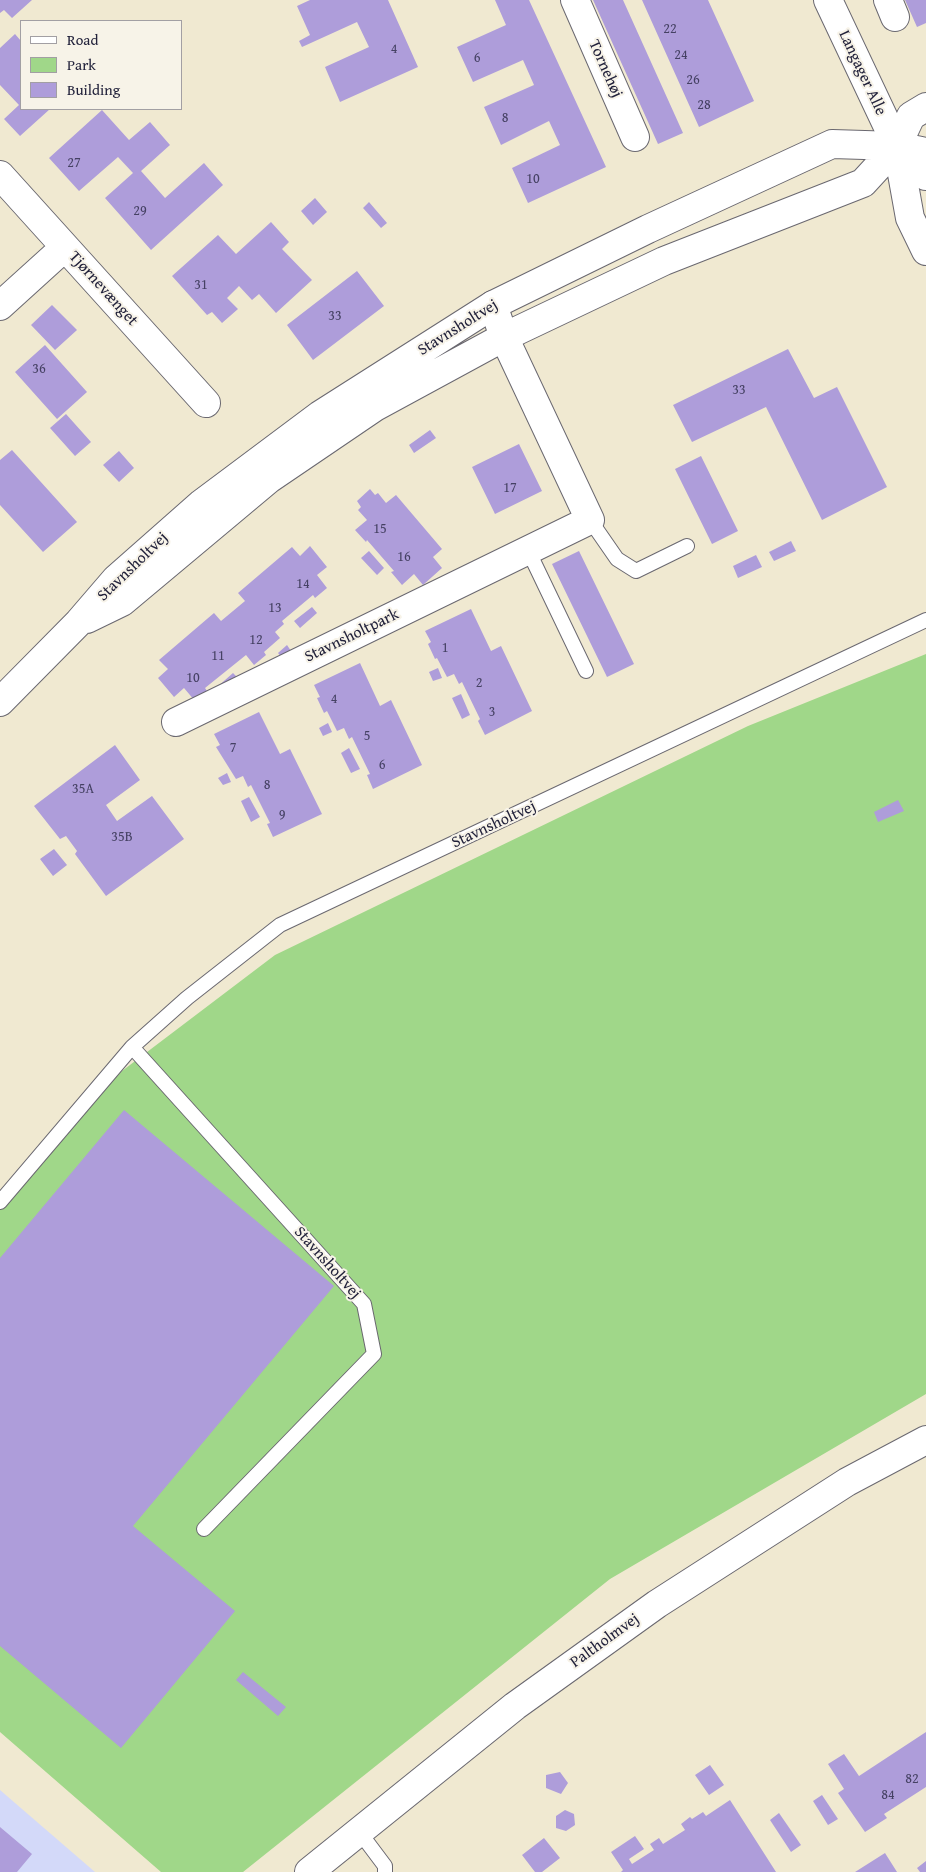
<!DOCTYPE html>
<html>
<head>
<meta charset="utf-8">
<style>
  body { margin:0 }
  #map { position:relative; width:926px; height:1872px; overflow:hidden; background:#f0e9d1; font-family:"Gentium Book Plus",serif }
  canvas { display:block }
  .legend { position:absolute; left:20px; top:20px; width:162px; height:90px; box-sizing:border-box; background:#f7f3e8; border:1px solid #a29fa3; margin:0; padding:6px 9px; list-style:none; font-size:15px; color:#22223b }
  .legend li { display:flex; align-items:center; gap:10px; height:25px }
  .legend b { width:25px; border:1px solid #a29fa3 }
</style>
</head>
<body>
<div id="map">
<canvas width="926" height="1872"></canvas>
<ul class="legend">
<li><b style="height:6px;background:#fff"></b>Road</li>
<li><b style="height:14px;background:#a0d789"></b>Park</li>
<li><b style="height:14px;background:#ae9dda"></b>Building</li>
</ul>
</div>
<script>
const ctx = document.querySelector('canvas').getContext('2d');
ctx.lineJoin = 'round';
function fillPath(path, color) { ctx.fillStyle = color; ctx.fill(path, 'evenodd'); }
const poly = rows => new Path2D(rows.map(r => 'M' + r).join(''));
function trace(path, color, width, dash) { ctx.strokeStyle = color; ctx.lineWidth = width; ctx.lineCap = dash ? 'butt' : 'round'; ctx.setLineDash(dash || []); ctx.stroke(path); }
function write(font, color, halo, rows, align = 'center') {
  ctx.font = font + ' "Gentium Book Plus",serif'; ctx.lineWidth = 4; ctx.setLineDash([]); ctx.textBaseline = 'middle'; ctx.strokeStyle = halo; ctx.fillStyle = color; for (const [text, x, y, turn = 0] of rows) {
    ctx.save(); ctx.translate(x, y); ctx.rotate((+turn || 0) * Math.PI / 180); ctx.textAlign = isNaN(turn) ? turn : align; if (halo) ctx.strokeText(text, 0, 0); ctx.fillText(text, 0, 0); ctx.restore();
  }
}
fillPath(poly([
  [0,1790,95,1872,0,1872]
]), '#d3d9f9');
fillPath(poly([
  [926,654,926,1394,610,1579,243,1872,161,1872,0,1732,0,1200,122,1071,275,955,748,726]
]), '#a0d789');
fillPath(poly([
  [0,0,32,0,12,18,4,10,0,13],
  [310,0,388,0,418,67,340,102,325,67,369,47,357,22,302,47,299,41,310,35,297,6],
  [495,0,529,0,606,167,528,203,512,168,560,145,549,121,501,145,484,107,534,85,523,60,473,82,457,47,506,25],
  [593,0,623,0,683,133,658,144],
  [642,0,708,0,754,101,699,127],
  [905,0,926,0,926,23,917,27],
  [15,34,21,41,21,109,50,109,20,136,4,119,19,105,0,85,0,48],
  [102,110,129,140,150,122,170,145,141,171,165,198,204,163,223,185,151,250,105,198,133,173,118,157,79,191,49,158],
  [315,198,327,212,313,225,301,211],
  [369,202,387,223,381,228,363,208],
  [271,222,289,242,282,249,312,280,276,313,259,294,252,300,239,286,227,298,238,309,222,323,212,312,207,315,172,276,218,235,236,254],
  [357,271,384,306,313,360,287,325],
  [52,305,77,330,55,350,31,325],
  [45,345,87,392,57,419,15,372],
  [788,349,814,398,837,387,887,487,822,520,766,407,692,442,673,405],
  [66,414,91,442,75,456,50,428],
  [430,430,436,438,414,453,409,445],
  [519,444,542,491,495,514,472,467],
  [12,450,77,522,43,552,0,505,0,460],
  [119,451,134,468,119,482,103,465],
  [701,456,738,531,712,544,675,469],
  [370,489,375,495,378,493,386,503,396,495,442,549,433,557,442,568,423,585,414,574,402,585,391,572,394,571,367,540,366,542,355,530,367,520,358,510,361,507,357,501],
  [791,541,796,551,774,561,769,552],
  [310,546,327,567,317,575,327,588,315,598,313,595,282,621,284,624,275,632,280,638,264,652,266,655,254,665,246,655,205,688,207,691,195,701,184,688,174,697,158,678,168,669,159,660,214,613,221,621,245,601,238,593,292,547,300,556],
  [369,551,384,568,377,575,361,558],
  [579,551,634,664,607,677,552,564],
  [756,555,762,567,738,578,733,566],
  [312,607,317,613,300,628,294,621],
  [471,609,491,651,501,646,532,711,485,735,478,721,480,719,462,682,459,684,454,674,447,677,437,658,435,659,428,644,431,642,425,631],
  [287,645,291,651,282,658,278,653],
  [360,663,380,706,391,700,422,765,373,789,367,775,370,774,352,737,349,739,344,728,337,731,327,711,324,713,317,698,320,697,314,685],
  [438,668,442,678,433,681,429,672],
  [233,673,239,679,216,688],
  [461,694,470,715,462,719,452,698],
  [259,712,280,754,290,749,322,814,273,837,267,824,270,823,251,785,248,787,243,776,236,779,216,747,220,745,214,734],
  [328,723,332,732,323,736,319,728],
  [115,745,140,780,106,805,117,821,152,796,184,839,106,896,75,854,77,851,66,836,60,839,34,806],
  [349,748,360,769,351,773,341,753],
  [227,773,231,782,223,785,218,778],
  [249,797,260,817,251,822,241,801],
  [898,800,904,811,878,822,874,812],
  [54,849,67,865,53,876,40,859],
  [124,1110,334,1286,133,1526,235,1611,121,1748,0,1646,0,1258],
  [243,1672,286,1707,278,1716,236,1680],
  [926,1732,926,1787,884,1814,887,1818,865,1832,838,1793,844,1789,828,1764,844,1754,859,1776],
  [710,1765,724,1785,709,1795,695,1775],
  [560,1772,568,1783,561,1794,546,1788,546,1775],
  [822,1795,838,1819,828,1825,813,1801],
  [730,1800,776,1872,621,1872,623,1870,611,1852,635,1836,644,1849,629,1859,632,1864,654,1850,650,1844,659,1838,663,1844,685,1830,681,1824,690,1817,692,1819,703,1812,706,1816],
  [565,1810,574,1814,575,1825,566,1831,556,1828,556,1816],
  [779,1813,801,1845,791,1852,770,1820],
  [0,1827,32,1854,17,1872,0,1872],
  [544,1838,560,1858,542,1872,535,1872,522,1855],
  [885,1853,897,1872,855,1872],
  [926,1861,926,1872,920,1872,917,1868]
]), '#ae9dda');
const service = poly([
  [590,520,617,559,636,571,687,546],
  [528,550,586,671],
  [132,1047,364,1304,374,1354,204,1529],
  [0,1202,132,1047,187,998,280,925,926,620],
  [358,1830,385,1866,385,1872]
]);
const minor = poly([
  [575,0,635,137],
  [828,0,897,146],
  [888,0,895,17],
  [0,175,206,403],
  [0,306,65,247],
  [176,722,590,520,504,337,493,305]
]);
const tertiary = poly([
  [897,146,910,218,926,251],
  [897,146,926,176],
  [87,619,122,602,269,479,375,407,504,337,664,261,863,183,897,146,911,116,926,107],
  [0,702,79,622,116,579,201,504,320,415,493,305,648,229,832,144,897,146,926,152],
  [309,1872,515,1706,657,1604,847,1482,926,1440]
]);
trace(service, '#6a6870', 16);
trace(minor, '#6a6870', 30);
trace(tertiary, '#6a6870', 30);
trace(service, '#fff', 14);
trace(minor, '#fff', 28);
trace(tertiary, '#fff', 28);
write('14px', '#454163', null, [
  ["22",670,29],
  ["4",394,49],
  ["24",681,55],
  ["6",477,58],
  ["26",693,80],
  ["28",704,105],
  ["8",505,118],
  ["27",74,163],
  ["10",533,179],
  ["29",140,211],
  ["31",201,285],
  ["33",335,316],
  ["36",39,369],
  ["33",739,390],
  ["17",510,488],
  ["15",380,529],
  ["16",404,557],
  ["14",303,584],
  ["13",275,608],
  ["12",256,640],
  ["1",445,648],
  ["11",218,656],
  ["10",193,678],
  ["2",479,683],
  ["4",334,699],
  ["3",492,712],
  ["5",367,736],
  ["7",233,748],
  ["6",382,765],
  ["8",267,785],
  ["35A",83,789],
  ["9",282,815],
  ["35B",122,837],
  ["82",912,1779],
  ["84",888,1795]
]);
write('16px', '#22223b', '#f7f3e8', [
  ["Tornehøj",605,69,66],
  ["Langager Alle",862,73,65],
  ["Tjørnevænget",103,289,48],
  ["Stavnsholtvej",458,328,-32],
  ["Stavnsholtvej",133,567,-44],
  ["Stavnsholtpark",352,636,-26],
  ["Stavnsholtvej",494,825,-25],
  ["Stavnsholtvej",327,1263,48],
  ["Paltholmvej",605,1641,-36]
]);
</script>
</body>
</html>
